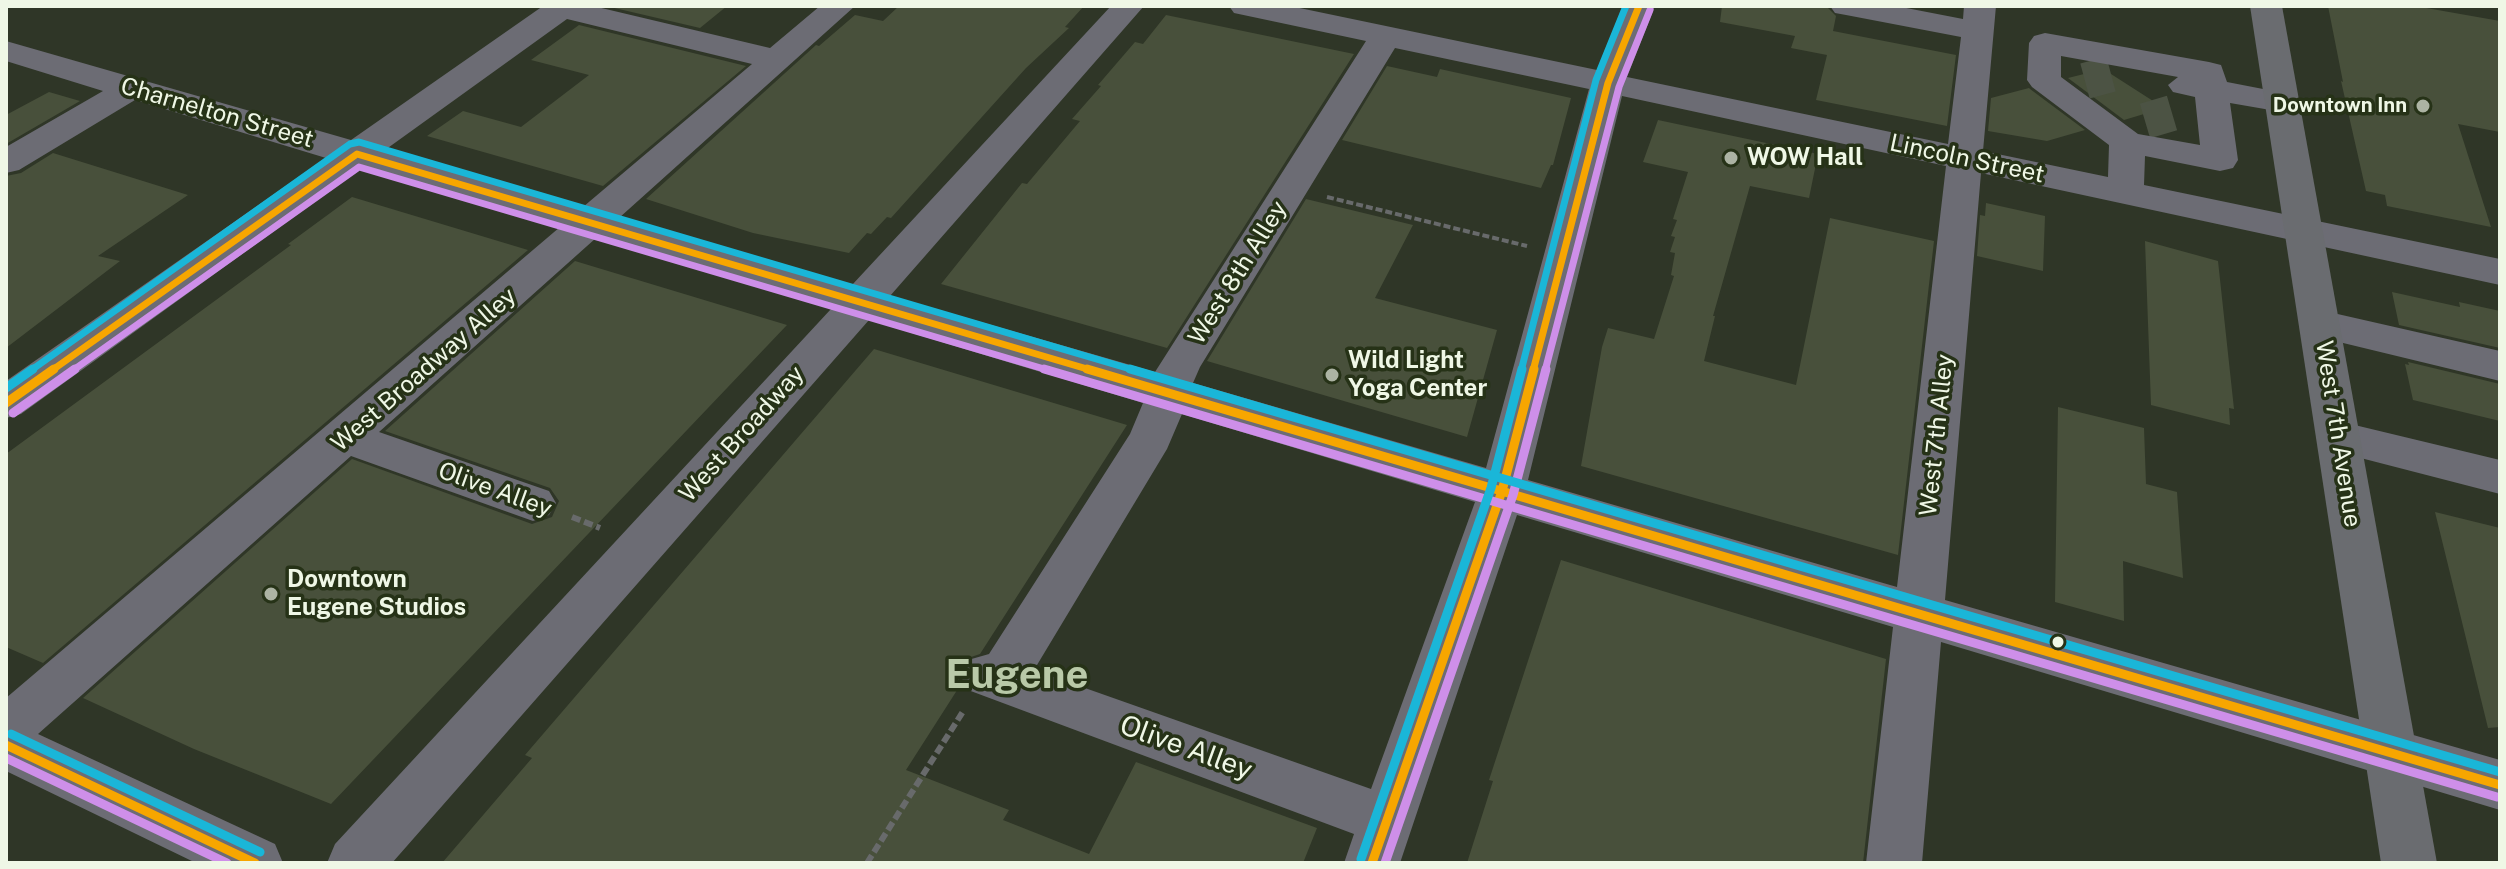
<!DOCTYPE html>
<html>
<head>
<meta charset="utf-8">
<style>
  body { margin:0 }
  #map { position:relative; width:2506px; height:869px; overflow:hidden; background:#2f3627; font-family:"Public Sans",sans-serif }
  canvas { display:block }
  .frame { position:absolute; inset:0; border:8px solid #eff7e6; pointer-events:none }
</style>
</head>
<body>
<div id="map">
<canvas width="2506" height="869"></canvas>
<div class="frame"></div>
</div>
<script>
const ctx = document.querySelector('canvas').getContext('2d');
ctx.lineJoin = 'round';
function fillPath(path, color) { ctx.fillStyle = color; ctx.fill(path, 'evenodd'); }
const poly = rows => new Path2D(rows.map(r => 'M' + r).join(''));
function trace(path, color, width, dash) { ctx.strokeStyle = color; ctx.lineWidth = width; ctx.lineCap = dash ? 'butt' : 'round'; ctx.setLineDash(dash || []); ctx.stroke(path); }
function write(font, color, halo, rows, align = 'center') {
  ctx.font = font + ' "Public Sans",sans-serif'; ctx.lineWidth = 7; ctx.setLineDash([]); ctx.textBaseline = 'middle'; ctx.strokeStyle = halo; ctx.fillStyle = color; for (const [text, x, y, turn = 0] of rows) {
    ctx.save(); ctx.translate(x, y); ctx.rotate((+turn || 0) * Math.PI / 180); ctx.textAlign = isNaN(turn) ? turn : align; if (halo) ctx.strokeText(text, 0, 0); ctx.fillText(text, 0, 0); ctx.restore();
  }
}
fillPath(poly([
  [606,6,727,6,700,28],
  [899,6,1084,6,1065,27,1069,28,1026,68,891,218,887,217,871,234,867,233,849,253,753,233,646,199,816,45,819,46,855,15,883,21],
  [1722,6,1828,8,1836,16,1833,31,1956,55,1947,126,1816,100,1827,55,1791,48,1795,36,1720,22],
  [2328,6,2415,6,2500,21,2500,132,2458,124,2491,227,2387,206,2385,195,2366,191,2341,81,2343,82],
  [1166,15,1354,54,1167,348,941,284,1022,183,1027,184,1080,121,1072,119,1101,86,1098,85,1135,42,1143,44],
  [579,25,746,66,603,186,427,136,463,111,521,127,589,75,531,60],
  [1387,66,1437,77,1440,69,1571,98,1553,165,1551,165,1541,188,1342,140],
  [2104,69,2111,74,2164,108,2124,120,2068,78],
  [2029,88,2030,89,2085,130,2047,141,1988,131,1991,98],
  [49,92,80,101,6,144,6,115],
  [1658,120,1818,154,1809,198,1750,186,1713,316,1715,316,1704,361,1796,385,1830,218,1934,241,1898,555,1581,466,1602,347,1608,328,1654,339,1674,276,1671,275,1675,253,1670,252,1675,237,1671,236,1677,220,1673,219,1688,172,1643,162],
  [53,153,188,195,98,256,120,261,6,348,6,176,21,173],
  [352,197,528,250,43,663,6,647,6,454,291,245,288,244],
  [1306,199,1413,225,1375,298,1497,330,1467,437,1207,361],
  [1986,203,2045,216,2043,271,1977,256,1980,215,1985,216],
  [2145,241,2218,261,2234,409,2229,408,2230,425,2151,405],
  [575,261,787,325,331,804,194,749,83,698,352,459,532,524,552,517,559,501,550,488,385,431],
  [2392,292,2460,307,2459,302,2500,311,2500,348,2399,325],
  [874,349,1127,425,980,654,965,659,957,674,961,684,906,770,1009,810,1003,820,1089,854,1136,762,1317,828,1303,863,442,863,532,758,525,755],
  [2408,362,2500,384,2500,421,2413,400,2405,364,2409,365],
  [2058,407,2144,428,2146,484,2177,492,2183,578,2123,561,2124,621,2055,602],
  [2435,512,2500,528,2500,727,2488,728],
  [1561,560,1886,659,1863,863,1467,863,1493,781,1489,780]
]), '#48503b');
trace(poly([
  [2085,81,2111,74],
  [2145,121,2172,113]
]), '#4c5344', 36, [36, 18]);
trace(poly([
  [1327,197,1527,246]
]), '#686a6b', 4, [7, 3]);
trace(poly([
  [572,517,600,528],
  [867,863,964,710]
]), '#686a6b', 6, [9, 4]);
fillPath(poly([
  [543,6,593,6,770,48,820,6,855,6,619,218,852,285,1111,6,1144,6,890,296,1155,372,1366,41,1234,13,1229,6,1290,6,1597,70,1623,6,1655,6,1627,77,1948,144,1961,37,1846,15,1835,13,1830,6,1896,6,1963,19,1964,6,1996,6,1983,151,2108,177,2109,145,2032,87,2027,80,2029,43,2034,36,2045,33,2209,62,2221,65,2227,82,2294,95,2299,102,2294,109,2282,112,2230,103,2238,160,2233,168,2220,171,2145,156,2144,185,2500,259,2500,285,1981,173,1945,600,2500,760,2500,810,1941,642,1922,863,1866,863,1893,627,1517,515,1400,863,1344,863,1354,834,968,690,960,675,968,660,989,654,1130,434,1143,403,869,320,392,863,327,863,335,844,831,309,596,238,379,432,549,491,556,503,549,515,533,521,351,456,38,734,275,844,283,863,196,863,6,771,6,698,560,227,361,168,21,414,6,418,6,381,326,158,135,100,19,170,6,173,6,147,103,91,6,61,6,41,351,140,543,6],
  [567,19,752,64,583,207,385,150,567,19],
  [1395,48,1589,89,1486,468,1193,383,1200,367,1395,48],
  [2061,56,2178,77,2168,85,2173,92,2195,97,2200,145,2138,134,2061,77,2061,56],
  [1622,96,1946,166,1897,587,1528,480,1622,96],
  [1182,414,1475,502,1371,789,1034,670,1167,449,1182,414],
  [2320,310,2500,351,2500,381,2306,334,2300,324,2306,314,2320,310],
  [2338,421,2500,460,2500,494,2322,448,2316,437,2322,426,2338,421]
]), '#6c6c74');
fillPath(poly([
  [2250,6,2282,6,2437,863,2381,863,2250,6]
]), '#6a6c70');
trace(poly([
  [51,371,357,154,1094,371],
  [1533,371,1608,83,1639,6]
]), '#f7a600', 7);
trace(poly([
  [1087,369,2500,785],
  [6,403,54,369],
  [6,745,255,863],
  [1372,863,1502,491,1534,369]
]), '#f7a600', 9);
trace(poly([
  [72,371,359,167,1051,371],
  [1545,371,1619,87,1650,10]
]), '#ce8fe9', 7);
trace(poly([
  [1044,369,2497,797],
  [13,413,75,369],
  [6,758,227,863],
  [1385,863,1513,495,1546,369]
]), '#ce8fe9', 9);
trace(poly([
  [30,371,350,144,359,142,1137,371],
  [1521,371,1596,80,1626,6]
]), '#1ab6d8', 7);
trace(poly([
  [1130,369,2500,772],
  [6,388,33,369],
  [11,734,260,852],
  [1361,859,1491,488,1522,369]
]), '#1ab6d8', 9);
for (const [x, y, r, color] of [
  [2423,106,8,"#acb3a3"],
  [1731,158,8,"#acb3a3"],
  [1332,375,8,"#acb3a3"],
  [271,594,8,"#acb3a3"],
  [2058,642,7,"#eff7e6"]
]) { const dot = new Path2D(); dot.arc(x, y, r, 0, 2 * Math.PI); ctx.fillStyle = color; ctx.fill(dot); trace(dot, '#263217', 3); }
write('bold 20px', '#eff7e6', '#263217', [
  ["Downtown Inn",2407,106]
], 'right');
write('24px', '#eff7e6', '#263217', [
  ["Charnelton Street",217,113,16],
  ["Lincoln Street",1967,159,12],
  ["West 8th Alley",1238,273,-58],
  ["West Broadway Alley",424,370,-41],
  ["West Broadway",742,434,-48],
  ["West 7th Avenue",2338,434,81],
  ["West 7th Alley",1937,435,-84],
  ["Olive Alley",495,490,20]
]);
write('bold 24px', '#eff7e6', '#263217', [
  ["WOW Hall",1747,158],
  ["Wild Light",1348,361],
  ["Yoga Center",1348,389],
  ["Downtown",287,580],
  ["Eugene Studios",287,608]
], 'left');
write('28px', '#eff7e6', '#263217', [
  ["Olive Alley",1186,748,20]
]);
write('bold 40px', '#b9c9a8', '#263217', [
  ["Eugene",1017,676]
]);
</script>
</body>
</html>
